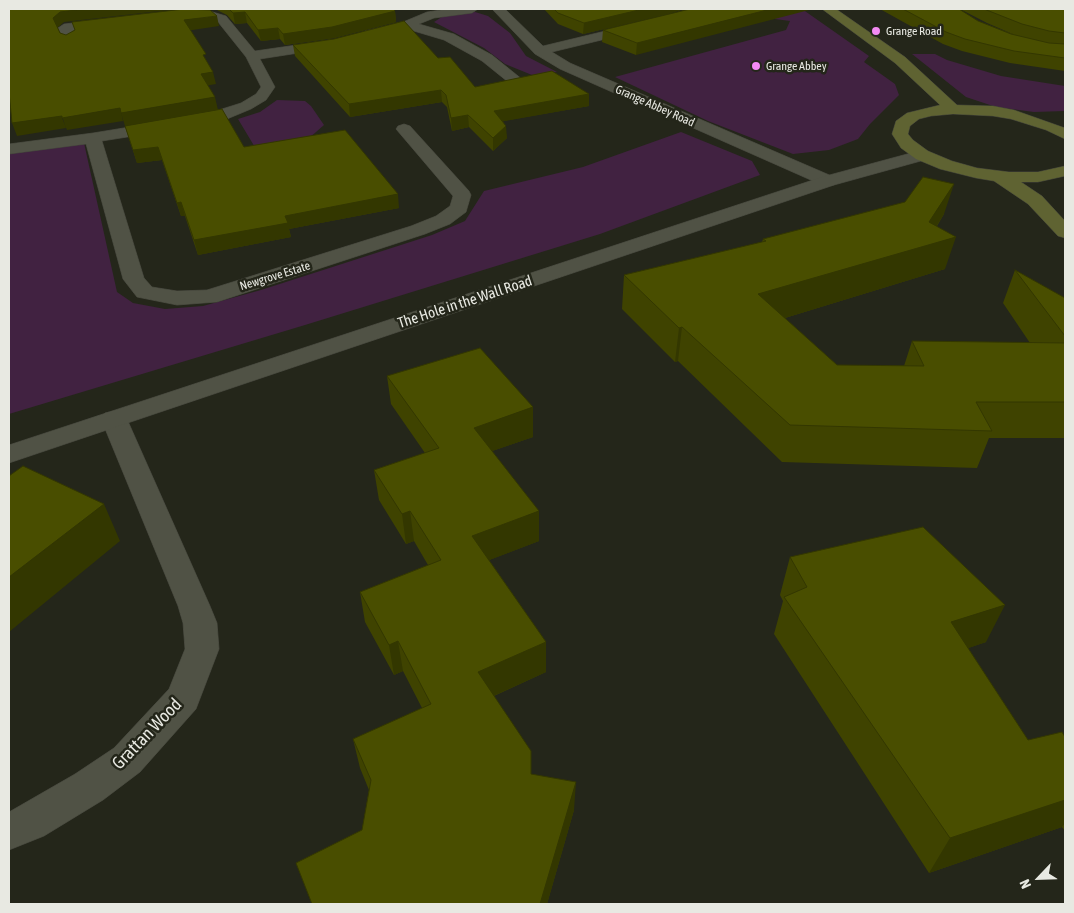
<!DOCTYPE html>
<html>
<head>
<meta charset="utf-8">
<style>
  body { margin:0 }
  #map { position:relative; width:1074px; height:913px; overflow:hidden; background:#24261a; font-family:"Asap Condensed",sans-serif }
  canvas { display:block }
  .frame { position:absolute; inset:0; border:10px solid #e8e9e2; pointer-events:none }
  .north { position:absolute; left:1014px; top:853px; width:50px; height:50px; -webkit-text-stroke:4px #24261a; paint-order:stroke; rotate:246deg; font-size:14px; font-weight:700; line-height:20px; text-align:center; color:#e8e9e2 }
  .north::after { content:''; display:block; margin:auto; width:18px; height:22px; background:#e8e9e2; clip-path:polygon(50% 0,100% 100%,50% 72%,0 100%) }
</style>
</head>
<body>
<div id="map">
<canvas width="1074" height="913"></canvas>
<div class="frame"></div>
<div class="north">N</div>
</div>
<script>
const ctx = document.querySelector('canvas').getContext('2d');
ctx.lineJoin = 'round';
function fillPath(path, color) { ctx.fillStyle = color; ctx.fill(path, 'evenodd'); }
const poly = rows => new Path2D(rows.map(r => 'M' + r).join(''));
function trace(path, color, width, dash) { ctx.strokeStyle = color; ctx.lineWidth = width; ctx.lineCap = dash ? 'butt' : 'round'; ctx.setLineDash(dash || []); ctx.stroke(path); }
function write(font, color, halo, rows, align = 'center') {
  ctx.font = font + ' "Asap Condensed",sans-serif'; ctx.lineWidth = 5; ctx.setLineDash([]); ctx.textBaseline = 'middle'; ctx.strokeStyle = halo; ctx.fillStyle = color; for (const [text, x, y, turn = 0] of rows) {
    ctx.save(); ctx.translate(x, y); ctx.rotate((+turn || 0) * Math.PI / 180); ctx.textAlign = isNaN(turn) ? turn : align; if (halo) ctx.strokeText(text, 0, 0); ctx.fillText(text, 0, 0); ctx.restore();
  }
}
fillPath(poly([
  [802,9,869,56,864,62,895,84,899,95,870,124,858,139,829,150,793,154,708,121,615,77,786,30,790,21,722,12],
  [475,12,488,16,510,33,526,56,557,72,532,75,505,64,484,48,434,22,445,15],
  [912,54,935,54,947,60,1001,76,1065,86,1065,111,1034,112,996,107,966,97],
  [277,100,305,101,311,106,324,125,308,139,259,154,238,119,260,112],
  [681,132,752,161,760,175,600,234,305,325,9,414,9,151,84,143,117,292,133,303,165,309,203,306,261,290,432,235,465,221,484,191,583,167]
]), '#412241');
const minor = poly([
  [448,9,478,9,472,13,434,18,419,24,454,34,492,55,523,80,525,83,523,86,513,86,482,61,444,40,407,29,370,38,363,34,365,31,403,22,427,12,448,9],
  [492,9,505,9,543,46,672,15,689,9,703,9,694,17,680,21,552,52,570,63,834,177,837,181,834,185,828,186,822,185,560,69,535,54,492,9],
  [180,10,206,10,226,16,255,51,331,40,338,44,331,48,260,59,275,87,266,100,251,109,227,119,203,125,102,141,144,278,152,287,177,291,207,290,411,226,436,216,450,206,453,196,396,129,398,126,404,124,410,126,469,191,471,195,466,212,450,224,425,234,217,302,177,305,137,297,123,279,86,144,9,154,9,144,93,133,203,115,241,103,256,94,261,87,246,57,218,22,205,18,176,17,174,14,176,11,180,10],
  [110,19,116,23,114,26,72,31,77,40,70,44,65,43,58,28,64,24,110,19],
  [114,411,123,413,127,419,210,606,217,623,219,649,196,709,140,772,103,800,44,836,9,850,9,812,75,774,114,748,169,689,185,649,183,623,178,606,101,419,105,413,114,411]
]);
const tertiary = poly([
  [922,150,928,151,931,155,928,159,834,185,9,463,9,445,822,177,922,150]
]);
const secondary = poly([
  [822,9,836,9,905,57,957,105,993,106,1014,110,1065,128,1065,139,1046,130,1011,119,993,116,953,114,931,116,919,119,910,126,908,134,913,140,928,151,952,161,977,168,1009,172,1038,172,1065,166,1065,176,1038,182,1021,182,1042,196,1065,221,1065,238,1058,236,1028,204,994,181,976,178,940,169,916,159,901,148,892,134,896,121,907,113,940,105,895,63,822,9]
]);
trace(minor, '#42433a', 1);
trace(tertiary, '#42433a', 1);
trace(secondary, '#42433a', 1);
fillPath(minor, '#505245');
fillPath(tertiary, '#505245');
fillPath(secondary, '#5f6332');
fillPath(poly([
  [204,9,393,9,395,11,396,22,334,38,285,45,280,39,261,41,247,23,235,24,227,15,217,10],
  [544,9,684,9,671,13,583,34,558,24],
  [690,9,636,55,602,42,603,30],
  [880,9,959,9,978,21,1015,35,987,23,960,9,1065,9,1065,71,1010,63,962,51,943,44],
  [293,45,438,58,475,87,589,94,589,106,503,121,507,138,493,151,469,127,452,131,447,107,442,102,350,117,295,56],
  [125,126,244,147,399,208,289,229,291,237,198,255,185,216,181,216,162,160,137,163],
  [944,214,937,226,945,269,785,318,837,365,904,366,912,341,1030,343,1003,303,1015,270,1065,298,1065,438,989,438,977,468,782,462,678,361,675,362,622,309,624,275,762,242,763,239],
  [387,376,533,437,492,451,539,541,489,560,546,642,546,672,494,696,531,774,574,810,547,904,312,904,296,863,362,830,369,790,360,768,353,739,422,708,403,671,394,675,365,622,360,592,428,565,414,541,406,544,379,500,374,470,425,453,391,404],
  [790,557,986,642,968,648,1028,740,1065,737,1065,831,1062,827,929,873,774,634,783,601,780,595]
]), '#3f4300');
fillPath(poly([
  [85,9,177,9,64,22,56,29,53,18,60,12],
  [643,9,684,9,671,13,583,34,584,23],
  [771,9,813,9,636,55,637,43],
  [395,11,396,22,334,38,285,45,283,34],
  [245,12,247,23,235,24,233,13],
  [217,16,219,26,186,31,184,20],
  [278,28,280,39,261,41,258,30],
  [213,72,216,84,204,86,201,74],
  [441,90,442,102,350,117,349,104],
  [589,94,589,106,494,123,494,111],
  [215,97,218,110,125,126,121,113],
  [120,108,123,121,67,130,62,118],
  [468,115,469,127,452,131,451,118],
  [62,116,66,128,17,136,12,123],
  [506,126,507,138,493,151,493,138],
  [158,147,162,160,137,163,133,150],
  [954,184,944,214,924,246,956,237,945,269,752,328,758,294,929,222],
  [398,194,399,208,289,229,291,237,198,255,194,240,285,216],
  [181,202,185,216,181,216,177,203],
  [682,327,678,361,675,362,679,328],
  [533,407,533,437,475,457,474,428],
  [104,504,120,541,9,632,9,577],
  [410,511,414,541,406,544,402,514],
  [539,511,539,541,474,566,472,536],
  [1005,605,986,642,934,660,951,622],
  [398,641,403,671,394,675,389,645],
  [546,642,546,672,480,702,478,672],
  [576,782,574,810,547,904,540,904],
  [1065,800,1065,823,1062,827,929,873,950,838]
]), '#333700');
const building = poly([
  [9,9,85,9,60,12,53,18,60,33,66,35,75,30,72,22,184,9,210,10,217,16,184,20,206,54,203,55,213,72,201,74,215,97,121,113,120,108,62,118,62,116,12,123,9,92,9,9],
  [229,9,393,9,395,11,332,27,283,34,278,28,258,30,245,12,233,13,229,9],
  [554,9,643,9,584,23,558,13,554,9],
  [690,9,771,9,637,43,603,30,690,9],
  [903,9,959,9,978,21,1011,34,1049,43,1065,44,1065,58,1014,51,965,39,946,32,903,9],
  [984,9,1065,9,1065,33,1049,31,1022,24,984,9],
  [404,21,438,58,450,57,475,87,552,71,589,94,494,111,506,126,493,138,468,115,451,118,446,95,441,90,349,104,293,45,334,39,404,21],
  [222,109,244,147,345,130,398,194,285,216,288,223,194,240,181,202,177,203,158,147,133,150,125,126,222,109],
  [923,177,954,184,929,222,956,237,758,294,837,365,924,366,912,341,1065,343,1065,402,976,402,992,431,790,425,682,327,679,328,624,275,766,241,763,239,905,202,923,177],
  [1015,270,1065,298,1065,336,1015,270],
  [480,348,533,407,474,428,539,511,472,536,546,642,478,672,531,751,531,774,576,782,540,904,312,904,296,863,362,830,371,780,353,739,431,704,398,641,389,645,360,592,441,560,410,511,402,514,374,470,439,448,387,376,480,348],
  [23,466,104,504,9,577,9,476,23,466],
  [923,527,1005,605,951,622,1028,740,1062,732,1065,737,1065,800,950,838,784,597,807,587,790,557,923,527]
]);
fillPath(building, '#494e00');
trace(building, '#333700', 1);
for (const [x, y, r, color] of [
  [876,31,5,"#f38af2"],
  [756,66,5,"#f38af2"]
]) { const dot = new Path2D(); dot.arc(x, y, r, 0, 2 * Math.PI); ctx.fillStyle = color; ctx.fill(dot); trace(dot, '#24261a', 2); }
write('12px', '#e8e9e2', '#24261a', [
  ["Grange Road",886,31],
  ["Grange Abbey",766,66]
], 'left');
write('12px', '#e8e9e2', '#24261a', [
  ["Grange Abbey Road",655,106,24],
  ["Newgrove Estate",275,276,-17]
]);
write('15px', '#e8e9e2', '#24261a', [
  ["The Hole in the Wall Road",465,302,-18]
]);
write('18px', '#e8e9e2', '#24261a', [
  ["Grattan Wood",147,734,-46]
]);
</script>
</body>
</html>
